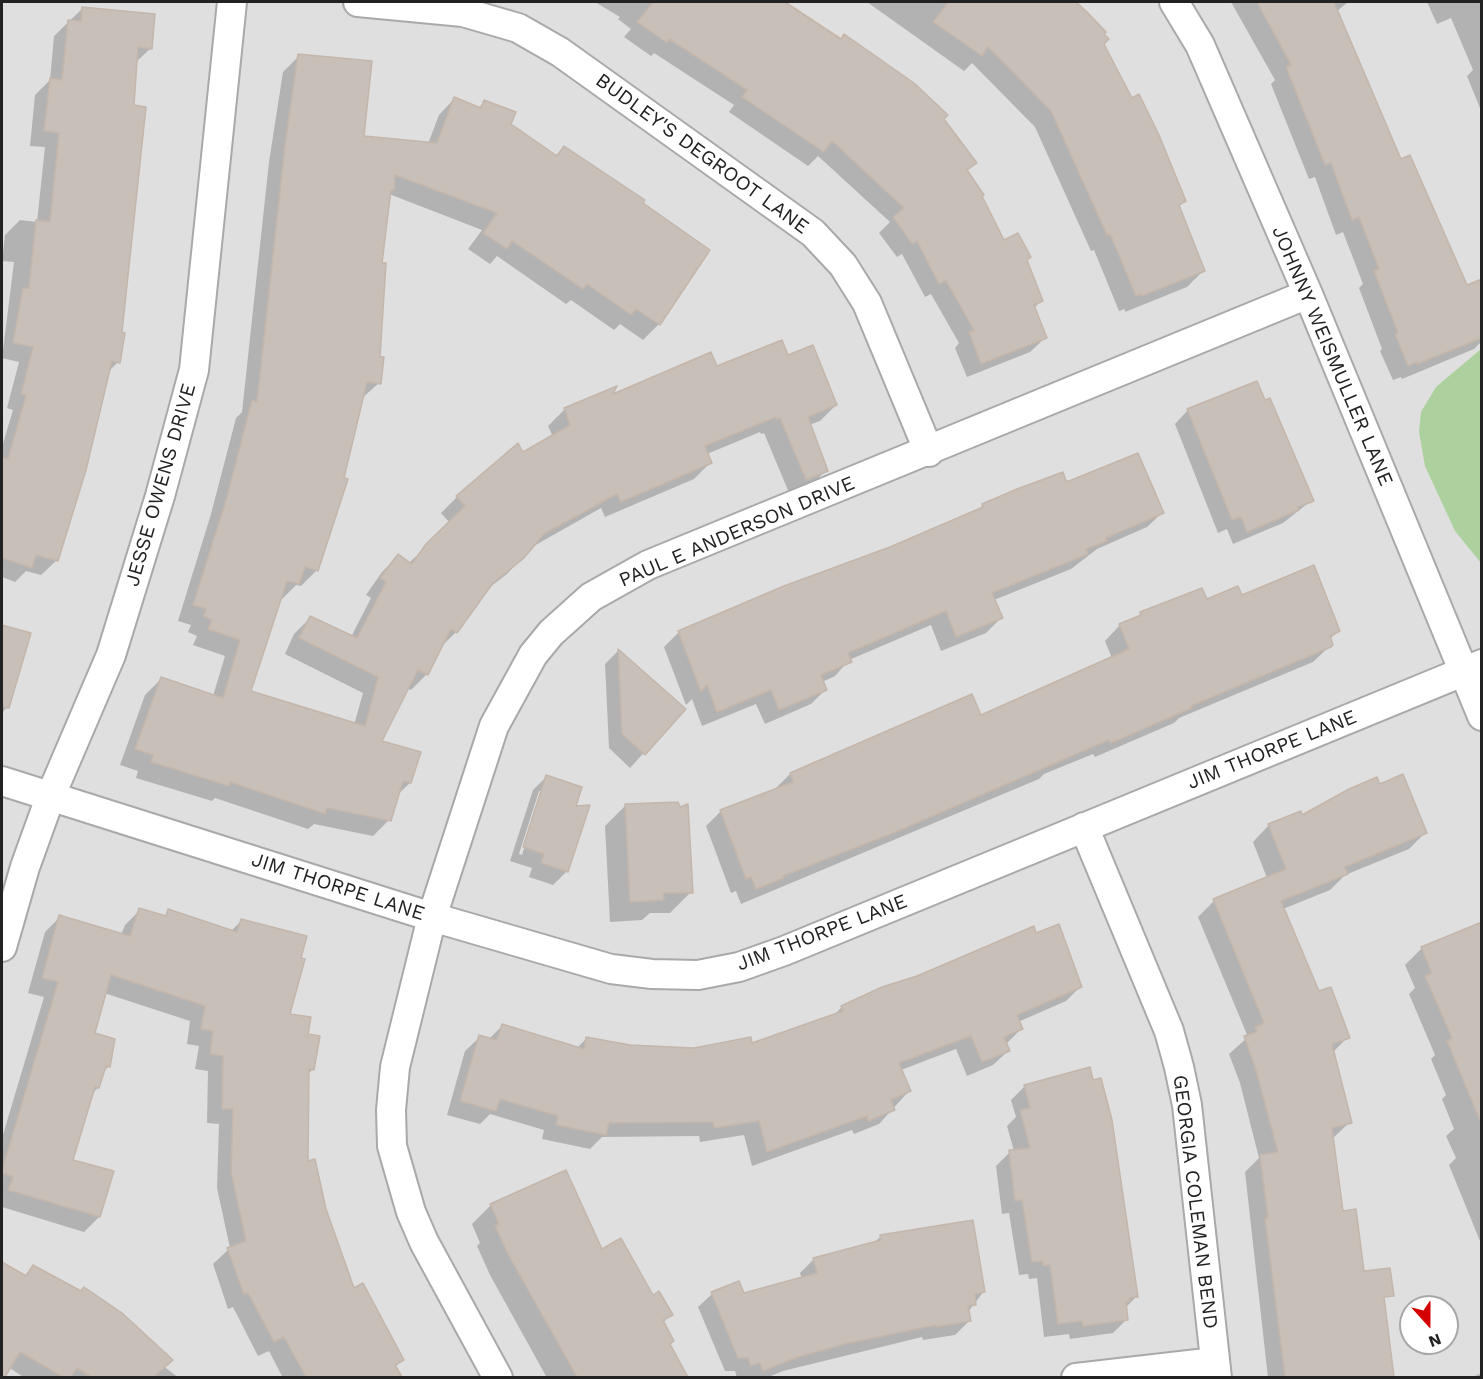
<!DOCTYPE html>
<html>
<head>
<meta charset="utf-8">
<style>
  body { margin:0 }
  #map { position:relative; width:1483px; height:1379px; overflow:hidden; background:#f2efe9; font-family:"Work Sans",sans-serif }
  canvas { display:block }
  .frame { position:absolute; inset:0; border:3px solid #222; pointer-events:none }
  .north { position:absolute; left:1399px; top:1295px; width:60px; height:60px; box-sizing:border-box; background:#fff; border:2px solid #a7a7a7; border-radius:50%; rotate:159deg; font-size:16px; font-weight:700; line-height:24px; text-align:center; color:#222 }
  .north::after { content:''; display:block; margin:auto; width:21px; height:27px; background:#d40000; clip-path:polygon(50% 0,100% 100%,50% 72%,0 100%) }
</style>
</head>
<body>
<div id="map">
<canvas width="1483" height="1379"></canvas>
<div class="frame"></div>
<div class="north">N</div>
</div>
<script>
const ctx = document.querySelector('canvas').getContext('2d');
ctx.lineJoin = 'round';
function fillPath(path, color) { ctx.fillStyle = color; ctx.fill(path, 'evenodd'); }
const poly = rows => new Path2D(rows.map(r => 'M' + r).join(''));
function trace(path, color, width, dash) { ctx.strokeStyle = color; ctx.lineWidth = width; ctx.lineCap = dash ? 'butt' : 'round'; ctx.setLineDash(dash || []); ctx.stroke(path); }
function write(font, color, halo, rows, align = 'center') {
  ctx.font = font + ' "Work Sans",sans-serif'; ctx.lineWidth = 6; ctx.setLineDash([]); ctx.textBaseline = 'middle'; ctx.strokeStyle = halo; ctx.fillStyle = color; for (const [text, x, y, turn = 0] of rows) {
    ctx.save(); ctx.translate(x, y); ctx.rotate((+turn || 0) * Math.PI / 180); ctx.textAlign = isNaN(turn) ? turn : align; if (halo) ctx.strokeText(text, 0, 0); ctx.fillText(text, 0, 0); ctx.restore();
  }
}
fillPath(poly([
  [2,2,1481,2,1481,1377,2,1378],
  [1411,1307,1447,1307,1447,1343,1411,1343]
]), '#e0dfdf');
fillPath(poly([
  [1481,349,1481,563,1455,531,1425,466,1419,432,1421,412,1436,387]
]), '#add19e');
fillPath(poly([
  [595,2,767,2,942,119,975,163,966,172,1003,242,1025,261,1042,300,1033,309,1045,338,1030,352,967,377,955,348,959,343,931,294,925,297,902,254,897,257,879,233,890,222,818,156,808,166,729,112,734,105,654,53,651,56,624,37,631,29,618,19,620,17],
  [867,2,1044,2,1053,8,1060,2,1066,2,1103,44,1185,201,1178,207,1204,270,1187,287,1125,312,1125,309,1119,311,1094,250,1091,251,1035,127,972,63,964,71],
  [1231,2,1348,2,1337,11,1400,161,1482,313,1482,341,1474,349,1402,379,1401,377,1393,380,1380,351,1382,349,1359,288,1363,284,1343,232,1336,235,1315,177,1309,179,1271,84,1275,80],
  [1427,2,1482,2,1482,113,1467,76,1473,70,1451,18,1437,24],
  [82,9,151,48,135,63,118,362,107,373,56,561,41,575,26,571,15,582,2,577,2,447,13,410,7,408,19,362,2,358,14,262,2,261,5,235,20,220,37,222,45,147,30,146,35,95,50,80,54,36],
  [299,56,362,137,428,144,439,115,454,99,478,109,484,102,509,125,555,156,564,147,708,251,659,324,643,340,620,324,614,330,571,300,566,304,497,256,490,264,468,249,482,230,389,194,381,264,379,383,361,399,317,570,301,586,296,585,282,599,279,598,249,692,354,725,363,693,285,654,294,634,310,618,351,637,371,598,366,595,382,572,398,556,409,563,450,523,441,513,457,497,553,437,548,426,564,410,614,389,610,397,716,368,788,357,836,405,820,421,809,425,826,470,811,486,790,495,764,433,761,434,760,432,707,454,710,463,694,479,605,517,601,508,532,547,507,574,486,590,456,632,439,649,427,674,411,690,407,688,380,742,410,783,396,796,389,820,373,836,314,824,308,829,215,798,212,801,136,778,138,771,120,765,145,695,161,679,213,696,225,656,193,645,197,636,188,632,191,625,178,621,211,514,236,418,242,412,269,162,283,72],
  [1188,410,1312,500,1283,523,1233,544,1227,529,1218,533,1175,424],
  [1065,482,1162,513,1147,527,1097,549,1071,569,994,600,1001,618,986,633,941,651,931,625,849,660,835,676,822,682,826,689,811,704,765,724,756,704,702,726,692,699,686,705,664,647,679,632,890,548,976,512,983,505],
  [1241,597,1338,631,1330,639,1332,644,1313,662,1179,718,1174,723,1095,757,1093,754,1044,774,1039,779,741,904,736,891,731,893,706,826,721,811,775,789,790,774,981,717,1112,658,1105,641,1120,625,1141,614],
  [2,626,29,634,8,706,2,713],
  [618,651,684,709,630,768,609,748,605,664],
  [546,777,574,807,567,871,553,885,529,877,532,868,510,861,533,790],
  [539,791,542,791,522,855,519,854],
  [1379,786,1425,833,1409,849,1345,875,1330,890,1283,909,1318,993,1348,1037,1332,1053,1350,1122,1332,1139,1342,1212,1358,1288,1381,1378,1268,1378,1245,1172,1259,1158,1240,1083,1229,1054,1248,1037,1198,917,1214,901,1267,878,1253,842,1269,825,1301,817],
  [626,805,691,892,670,913,650,913,642,920,610,922,605,826],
  [140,910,163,917,169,911,230,932,241,921,288,1015,306,1035,313,1069,307,1075,306,1162,353,1290,402,1360,395,1367,400,1378,283,1378,269,1351,258,1356,233,1307,228,1309,213,1264,230,1248,217,1188,219,1124,207,1123,208,1071,195,1069,199,1046,187,1044,190,1021,104,993,93,1034,109,1066,103,1072,98,1088,91,1094,71,1161,99,1217,84,1232,2,1207,2,1138,44,997,28,993,45,932,60,917,121,935,125,925],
  [1482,927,1482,1246,1449,1165,1456,1158,1446,1136,1454,1129,1442,1099,1446,1095,1431,1059,1435,1055,1409,994,1415,988,1405,965,1422,948],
  [1035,935,1081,986,1066,1001,1018,1022,1021,1029,1006,1044,1008,1051,993,1065,967,1076,956,1049,901,1070,909,1091,879,1124,854,1134,852,1130,752,1166,744,1135,700,1142,699,1136,602,1137,590,1149,542,1139,544,1130,490,1114,480,1124,447,1115,465,1051,480,1037,489,1039,502,1026,577,1048,587,1038,629,1047,694,1049,750,1045,833,1016,842,1007],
  [1025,1086,1136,1297,1125,1308,1127,1319,1113,1333,1070,1339,1069,1334,1044,1337,1037,1278,1029,1279,1028,1274,1019,1275,1009,1213,1002,1214,996,1166,1010,1152,1014,1151,1007,1126,1016,1117,1011,1100],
  [491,1205,602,1251,671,1314,663,1323,669,1345,687,1378,547,1378,490,1275,477,1246,480,1243,472,1224],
  [880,1237,984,1291,968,1312,969,1321,955,1335,923,1340,922,1337,783,1371,766,1378,737,1378,735,1371,725,1371,698,1307,712,1294,743,1295,802,1279,800,1273,814,1259,874,1243],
  [2,1264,24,1276,33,1267,179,1378,25,1378,5,1365,2,1366],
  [1482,1373,1482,1378,1470,1378]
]), '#0003');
const building = poly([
  [653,2,785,2,841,39,844,34,914,83,948,115,944,119,977,163,967,170,984,195,982,196,1004,240,1018,233,1031,257,1027,260,1043,301,1034,305,1047,338,981,364,969,332,974,330,946,281,939,284,917,241,912,244,893,217,904,208,832,141,824,152,742,97,747,90,669,39,667,43,637,22,653,2],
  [948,2,1076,2,1086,11,1106,32,1104,34,1109,39,1104,44,1132,98,1139,94,1159,135,1186,201,1179,205,1205,271,1142,296,1141,294,1136,296,1110,234,1107,235,1051,111,988,47,982,56,933,22,948,2],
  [1257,2,1334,2,1401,159,1410,155,1467,285,1482,279,1482,338,1417,364,1417,362,1408,366,1395,334,1398,333,1374,271,1379,269,1359,217,1352,220,1331,163,1325,165,1286,67,1291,65,1257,2],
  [82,7,155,14,152,49,138,47,134,105,146,107,122,332,125,333,120,363,112,361,86,470,58,561,36,555,32,568,2,558,2,457,8,459,26,395,21,394,33,347,13,343,23,288,29,288,36,220,50,222,59,133,44,131,50,78,62,80,68,20,81,21,82,7],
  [298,54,372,61,364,136,437,143,454,97,481,108,484,100,516,112,511,124,557,156,564,146,645,200,643,203,710,250,660,325,636,309,631,315,587,284,583,289,512,241,507,249,483,233,497,213,395,175,394,190,391,190,382,263,386,263,380,357,384,357,381,384,367,382,344,478,348,479,318,571,305,567,299,584,287,581,251,691,365,726,378,677,299,638,310,616,357,638,386,582,380,578,398,554,412,564,426,544,465,506,456,496,518,443,523,452,570,425,564,408,617,386,613,394,711,352,717,366,782,340,788,355,813,345,837,405,808,417,828,471,806,480,780,418,777,420,776,417,705,446,712,463,621,502,617,494,544,534,524,558,493,583,457,633,451,629,428,675,418,670,382,741,421,752,411,783,403,781,391,821,327,808,325,814,230,782,229,786,151,762,153,755,135,749,161,677,223,698,240,640,208,629,212,620,203,616,206,609,193,605,227,497,252,400,257,402,285,145,298,54],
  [1257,381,1265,400,1270,398,1314,501,1298,507,1299,510,1247,532,1241,517,1232,520,1187,409,1257,381],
  [1138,453,1164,513,1106,538,1107,541,1086,549,1088,554,992,593,1003,618,956,637,946,611,848,653,852,662,821,675,827,690,779,710,771,690,717,712,707,685,701,692,678,631,784,586,890,547,983,507,982,504,1017,489,1063,472,1066,481,1069,481,1138,453],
  [1314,565,1340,631,1330,636,1333,645,1331,647,1191,706,1192,708,1111,743,1109,740,891,834,783,876,784,878,756,889,751,877,746,879,720,810,793,782,790,773,972,694,981,715,1129,649,1119,624,1141,615,1140,612,1202,588,1207,599,1238,586,1242,595,1314,565],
  [2,625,31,633,9,708,2,707,2,625],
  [618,649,686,709,645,755,622,734,618,649],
  [1403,774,1427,833,1345,867,1348,874,1281,901,1319,991,1331,987,1350,1038,1332,1044,1352,1123,1332,1128,1343,1211,1356,1209,1364,1271,1390,1268,1394,1296,1384,1297,1394,1377,1285,1377,1265,1218,1268,1218,1260,1155,1278,1152,1255,1067,1244,1036,1257,1032,1255,1027,1264,1023,1213,899,1286,869,1268,824,1301,811,1302,815,1349,789,1377,777,1380,784,1403,774],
  [546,775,582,787,576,806,590,805,568,872,541,863,544,854,523,847,546,775],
  [678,802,680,807,688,804,693,893,664,893,664,900,630,902,625,804,678,802],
  [139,908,166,916,168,909,237,932,241,919,307,936,301,958,305,959,290,1014,311,1017,308,1034,320,1036,314,1070,309,1069,308,1161,315,1159,326,1209,354,1288,363,1283,404,1360,395,1365,402,1377,306,1377,284,1337,274,1342,248,1293,244,1294,227,1248,246,1241,231,1172,233,1109,222,1109,223,1056,210,1054,213,1031,201,1029,205,1006,111,975,95,1033,115,1039,110,1067,106,1066,99,1088,95,1087,73,1160,114,1171,100,1217,8,1190,13,1177,2,1173,2,1170,58,982,42,978,59,915,130,936,139,908],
  [1482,922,1482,1123,1481,1123,1447,1041,1452,1038,1425,976,1432,973,1421,947,1482,922],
  [1059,924,1082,987,1017,1015,1023,1029,1004,1037,1010,1051,982,1062,971,1036,899,1063,911,1091,891,1100,895,1110,868,1121,867,1116,767,1152,759,1121,714,1128,713,1122,609,1123,606,1135,556,1125,558,1116,500,1099,496,1111,460,1101,479,1035,497,1040,502,1024,584,1049,586,1037,630,1045,694,1048,751,1037,752,1043,843,1011,841,1006,882,987,917,976,1034,926,1036,933,1059,924],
  [1090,1067,1093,1080,1101,1078,1112,1120,1138,1297,1129,1298,1130,1302,1126,1302,1128,1320,1083,1326,1082,1321,1058,1324,1050,1265,1043,1266,1042,1261,1032,1262,1022,1200,1015,1201,1009,1150,1030,1148,1020,1110,1030,1108,1024,1085,1090,1067],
  [566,1170,602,1249,621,1238,653,1295,659,1291,673,1315,663,1320,674,1341,670,1344,688,1377,577,1377,509,1256,495,1226,499,1224,490,1204,566,1170],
  [973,1220,985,1292,975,1294,976,1305,968,1306,971,1321,936,1327,936,1325,845,1344,798,1357,763,1371,760,1363,751,1366,748,1358,738,1358,711,1292,739,1281,744,1293,817,1273,813,1258,881,1240,880,1235,973,1220],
  [2,1262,26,1276,33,1265,81,1291,84,1287,122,1313,173,1360,154,1377,91,1377,77,1368,71,1377,63,1377,20,1352,5,1377,2,1377,2,1262]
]);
fillPath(building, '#c7bfb8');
trace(building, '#c4b6ab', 1.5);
const street = poly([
  [358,2,463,12,518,28,560,52,813,233,843,265,867,303,929,452],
  [1174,2,1200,45,1308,294,1482,716],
  [2,781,432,917,611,969,652,974,698,975,739,967,784,951,1482,664],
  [1084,827,1169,1031,1179,1067,1187,1105,1217,1378],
  [2,947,25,867,51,795,111,655,160,496,194,370,232,2],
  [498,1378,424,1242,411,1212,392,1146,391,1110,395,1067,432,917,494,726,533,655,551,633,591,597,648,565,1308,294],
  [1076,1378,1215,1362]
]);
trace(street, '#a9a9a9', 32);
trace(street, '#fff', 28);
write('20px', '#222', '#fff', [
  ["BUDLEY'S DEGROOT LANE",702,154,36],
  ["JOHNNY WEISMULLER LANE",1332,356,67],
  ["JESSE OWENS DRIVE",161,485,-74],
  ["PAUL E ANDERSON DRIVE",737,532,-23],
  ["JIM THORPE LANE",1272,750,-22],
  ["JIM THORPE LANE",338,887,18],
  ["JIM THORPE LANE",822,933,-21],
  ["GEORGIA COLEMAN BEND",1195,1202,83]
]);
</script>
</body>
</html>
